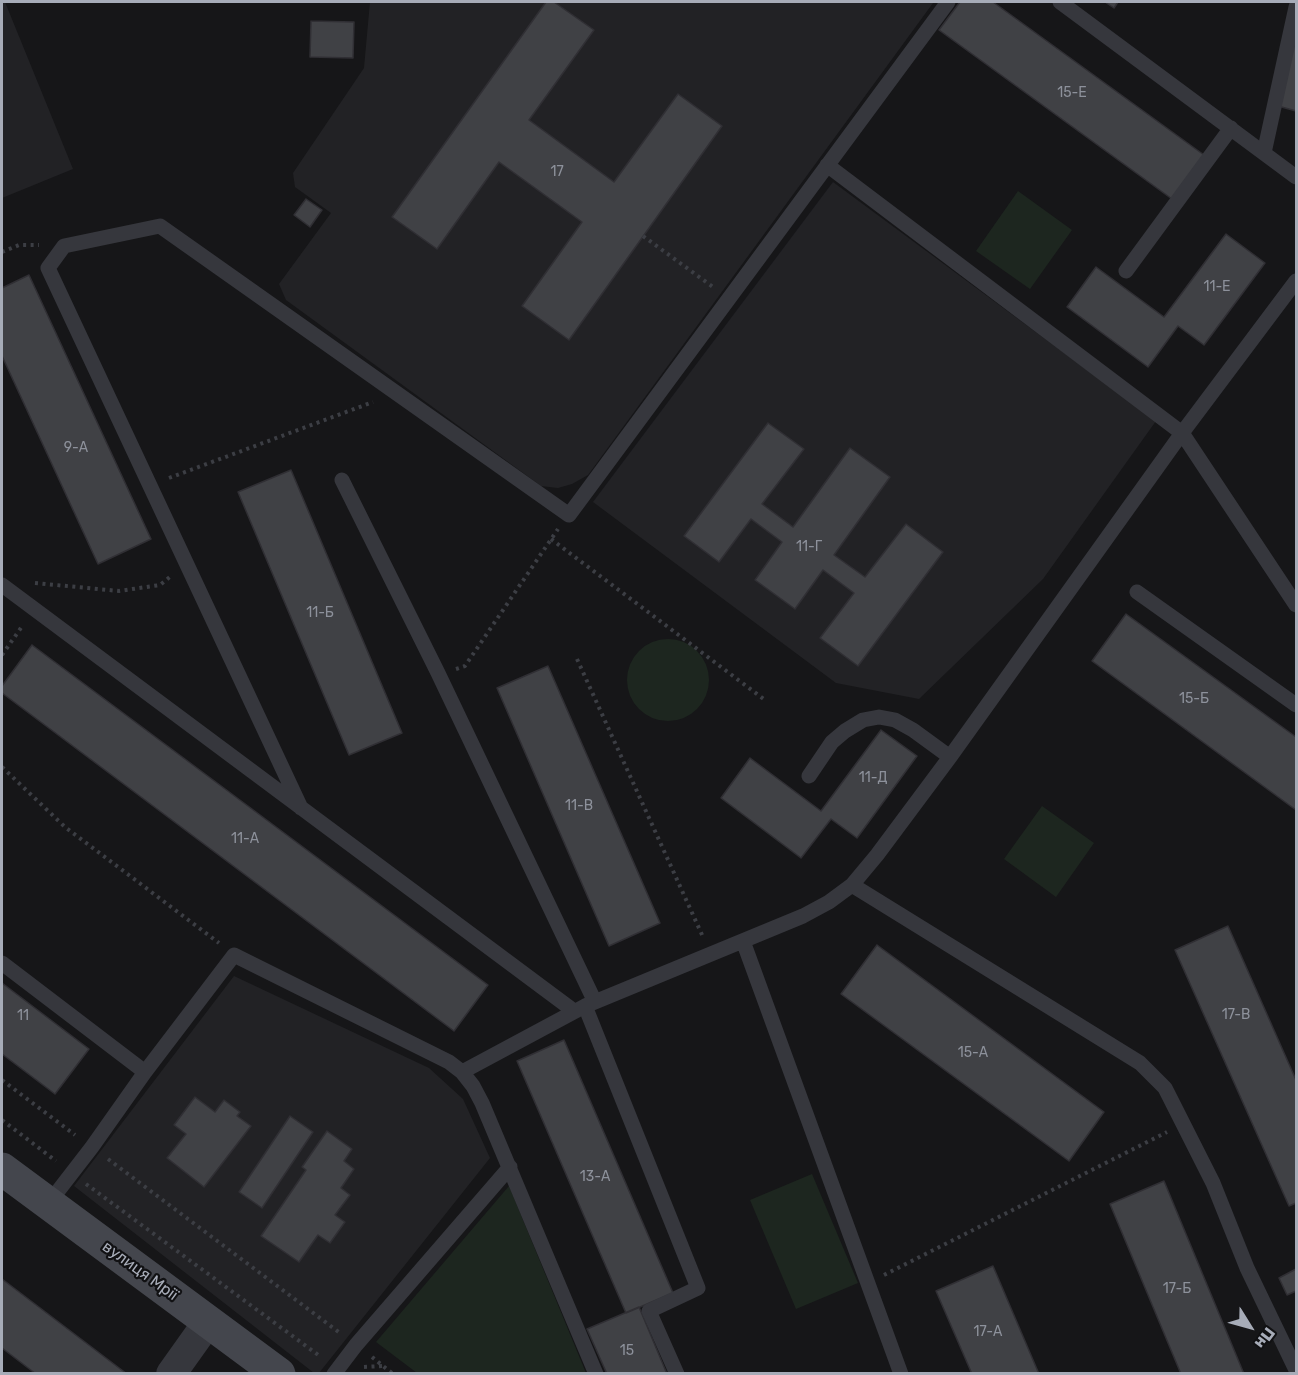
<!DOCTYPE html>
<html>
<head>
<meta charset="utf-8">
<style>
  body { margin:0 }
  #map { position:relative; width:1298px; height:1375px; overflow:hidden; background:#161618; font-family:Rubik,sans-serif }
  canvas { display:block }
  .frame { position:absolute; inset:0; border:3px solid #a7acb8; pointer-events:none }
  .north { position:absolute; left:1220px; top:1297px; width:60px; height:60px; -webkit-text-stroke:4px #111113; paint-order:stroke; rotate:127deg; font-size:16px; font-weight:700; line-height:24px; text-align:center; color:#a7acb8 }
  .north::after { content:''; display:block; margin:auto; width:21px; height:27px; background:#a7acb8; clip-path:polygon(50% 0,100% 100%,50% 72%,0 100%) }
</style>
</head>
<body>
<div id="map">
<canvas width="1298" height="1375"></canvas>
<div class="frame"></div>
<div class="north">Пн</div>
</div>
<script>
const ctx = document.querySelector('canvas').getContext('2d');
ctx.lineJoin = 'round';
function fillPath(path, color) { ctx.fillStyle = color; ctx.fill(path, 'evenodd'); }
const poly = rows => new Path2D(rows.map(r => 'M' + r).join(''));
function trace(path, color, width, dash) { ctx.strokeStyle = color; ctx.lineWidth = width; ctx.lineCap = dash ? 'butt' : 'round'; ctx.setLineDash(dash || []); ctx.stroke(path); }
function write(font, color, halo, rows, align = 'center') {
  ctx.font = font + ' Rubik,sans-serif'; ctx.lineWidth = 4.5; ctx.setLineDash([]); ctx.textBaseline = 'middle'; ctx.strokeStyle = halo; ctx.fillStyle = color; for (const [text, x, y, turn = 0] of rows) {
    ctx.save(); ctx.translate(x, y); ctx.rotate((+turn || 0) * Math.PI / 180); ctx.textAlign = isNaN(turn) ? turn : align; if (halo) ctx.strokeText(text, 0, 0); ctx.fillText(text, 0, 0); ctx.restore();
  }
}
fillPath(poly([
  [2,2,5,2,73,169,2,198],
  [370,2,933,2,933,3,588,475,572,484,558,488,541,486,286,300,279,284,331,213,295,187,293,173,364,68],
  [833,182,1156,421,1043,579,919,699,836,683,593,502],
  [234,976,429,1068,463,1099,490,1158,319,1373,314,1373,74,1186]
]), '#222225');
fillPath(poly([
  [1018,191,1072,230,1030,289,976,251],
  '627 680a41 41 0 1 1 82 0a41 41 0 1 1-82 0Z',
  [1042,806,1094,843,1056,897,1004,859],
  [812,1174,858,1283,796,1309,750,1200],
  [509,1186,586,1373,417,1373,376,1342]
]), '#1d261f');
const building = poly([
  [546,2,554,2,594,30,529,120,614,182,678,94,722,126,569,340,522,306,582,222,499,162,437,249,392,217,546,2],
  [960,2,993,2,1204,155,1172,199,939,30,960,2],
  [1105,2,1118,2,1114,8,1105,2],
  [311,21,354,22,353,58,310,57,311,21],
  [1296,35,1296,111,1278,106,1296,35],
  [306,199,322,210,310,227,294,215,306,199],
  [1226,234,1265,263,1204,345,1178,326,1148,367,1067,307,1096,267,1164,317,1226,234],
  [29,275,151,539,98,564,2,356,2,288,29,275],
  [768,423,804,449,762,504,793,527,850,448,890,477,834,555,865,577,906,524,943,552,858,666,820,638,854,593,823,570,795,609,755,580,782,542,751,519,719,562,684,536,768,423],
  [291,470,402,733,349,755,238,492,291,470],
  [1126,614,1296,737,1296,810,1092,661,1126,614],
  [32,645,488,985,454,1031,2,693,2,686,32,645],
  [548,666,660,923,609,946,497,688,548,666],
  [881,730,917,756,857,838,831,819,801,858,721,798,750,758,821,811,881,730],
  [1228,926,1296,1080,1296,1203,1289,1206,1175,950,1228,926],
  [877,945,1104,1112,1069,1161,841,994,877,945],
  [2,983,89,1049,55,1094,2,1054,2,983],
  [564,1040,673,1293,626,1313,517,1061,564,1040],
  [195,1097,215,1112,224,1100,240,1112,237,1116,251,1126,204,1187,167,1158,186,1134,174,1125,195,1097],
  [290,1116,313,1132,262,1208,239,1192,290,1116],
  [327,1131,352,1149,344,1161,354,1169,341,1188,350,1195,335,1215,345,1222,330,1243,318,1235,299,1262,261,1236,306,1170,302,1167,327,1131],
  [1164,1181,1244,1374,1181,1374,1110,1204,1164,1181],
  [993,1266,1039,1374,972,1374,936,1291,993,1266],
  [1296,1269,1296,1291,1287,1295,1279,1278,1296,1269],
  [2,1279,127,1374,36,1374,2,1348,2,1279],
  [639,1307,667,1374,607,1374,587,1329,639,1307]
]);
fillPath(building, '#404145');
trace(building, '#302f34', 1.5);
trace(poly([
  [643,236,713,287],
  [2,252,19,245,39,245],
  [169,478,373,402],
  [551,539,765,700],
  [35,583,119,591,160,585,171,576],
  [2,655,23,625],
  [577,659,703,937],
  [456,669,465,666,558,529],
  [2,767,65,827,219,943],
  [2,1080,75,1135],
  [2,1120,56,1161],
  [108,1159,340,1333],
  [86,1184,321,1357],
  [884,1275,1167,1132],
  [372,1357,393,1374],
  [364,1367,383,1366]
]), '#3c3e44', 4, [3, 4.5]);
trace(poly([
  [1060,2,1296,177],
  [1264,153,1296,7],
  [827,165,1182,433,1296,605],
  [1126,271,1231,128],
  [342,480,438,673,595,1002],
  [2,585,574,1011],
  [1137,592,1296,705],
  [809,776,832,742,845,731,863,720,879,717,895,720,913,730,950,757],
  [301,808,48,268,64,246,160,226,569,515,948,2],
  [852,885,1140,1063,1165,1088,1213,1183,1247,1268,1296,1370],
  [743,941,901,1374],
  [2,963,145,1072],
  [585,1006,698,1288,649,1311,677,1374],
  [462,1072,585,1006,803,916,829,902,852,885,877,855,950,757,1182,433,1296,281],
  [48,1204,92,1147,145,1072,234,955,449,1062,462,1072,473,1086,482,1103,596,1374],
  [334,1374,356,1345,510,1167]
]), '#36373d', 15);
trace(poly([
  [171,1374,208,1322]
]), '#36373d', 30);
trace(poly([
  [2,1169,279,1374]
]), '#44464d', 33);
write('14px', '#8d919b', null, [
  ["15-Е",1072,93],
  ["17",557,172],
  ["11-Е",1217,287],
  ["9-А",76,448],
  ["11-Г",809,547],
  ["11-Б",320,613],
  ["15-Б",1194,699],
  ["11-Д",873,778],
  ["11-В",579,806],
  ["11-А",245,839],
  ["17-В",1236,1015],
  ["11",23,1016],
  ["15-А",973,1053],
  ["13-А",595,1177],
  ["17-Б",1177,1289],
  ["17-А",988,1332],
  ["15",627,1351]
]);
write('16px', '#a7acb8', '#111113', [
  ["вулиця Мрії",140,1271,36]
]);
</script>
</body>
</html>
